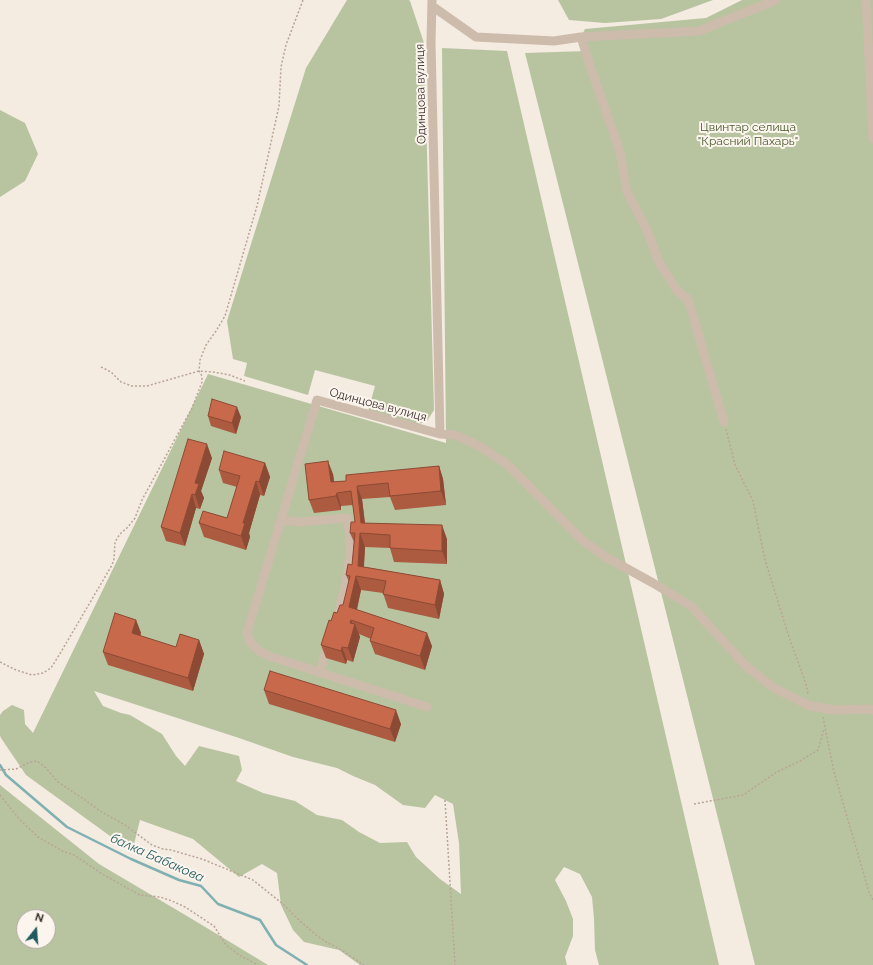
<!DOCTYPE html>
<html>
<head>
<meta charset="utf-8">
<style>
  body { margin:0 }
  #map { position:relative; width:873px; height:965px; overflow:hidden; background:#f4ebe1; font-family:Raleway,sans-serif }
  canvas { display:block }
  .north { position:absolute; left:16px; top:909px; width:40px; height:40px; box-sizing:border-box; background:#fbf5ee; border:1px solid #aea6a0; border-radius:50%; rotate:17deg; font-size:11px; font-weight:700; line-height:16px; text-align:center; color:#3b302b }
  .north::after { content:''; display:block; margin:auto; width:14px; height:18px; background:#1f5a5e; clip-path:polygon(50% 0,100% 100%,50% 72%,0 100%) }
</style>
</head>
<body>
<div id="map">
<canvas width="873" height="965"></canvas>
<div class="north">N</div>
</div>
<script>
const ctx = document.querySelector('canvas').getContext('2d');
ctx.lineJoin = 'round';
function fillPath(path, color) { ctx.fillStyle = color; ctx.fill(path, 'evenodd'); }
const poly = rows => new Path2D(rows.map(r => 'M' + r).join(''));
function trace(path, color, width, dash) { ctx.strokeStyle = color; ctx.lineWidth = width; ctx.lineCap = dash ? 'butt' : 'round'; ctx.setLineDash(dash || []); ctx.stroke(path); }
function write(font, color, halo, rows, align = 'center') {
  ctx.font = font + ' Raleway,sans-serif'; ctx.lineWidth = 4; ctx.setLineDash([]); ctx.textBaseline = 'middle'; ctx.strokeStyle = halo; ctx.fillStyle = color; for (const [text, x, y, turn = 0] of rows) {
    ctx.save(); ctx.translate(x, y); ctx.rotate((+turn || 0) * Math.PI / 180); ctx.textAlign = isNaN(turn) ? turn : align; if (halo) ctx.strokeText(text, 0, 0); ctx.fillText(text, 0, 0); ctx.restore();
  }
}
fillPath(poly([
  [347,0,409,0,410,1,424,43,434,410,427,421,416,425,368,411,375,386,315,370,308,395,244,376,247,363,233,359,227,321,306,68],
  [558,0,713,0,661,19,605,23,569,20],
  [742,0,873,0,873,965,755,965,525,53,586,51,581,37,585,29,706,18],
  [442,48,507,51,719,965,599,965,595,950,594,918,592,897,580,874,564,867,555,880,566,901,573,919,573,936,565,957,567,965,360,965,339,950,304,942,293,930,281,905,277,873,262,864,239,877,193,839,140,820,132,852,26,775,1,738,0,735,0,715,3,711,12,705,24,710,25,724,33,733,208,374,446,443],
  [94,691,239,738,293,757,337,768,353,776,375,785,403,805,425,808,435,795,453,804,459,843,461,894,440,879,416,857,407,842,380,843,359,832,342,820,317,815,295,801,263,793,236,781,242,770,239,756,199,746,185,766,176,756,162,734,130,715,121,713,103,706],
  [0,110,25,123,38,154,25,181,0,197],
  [0,785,99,864,192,919,268,965,0,965],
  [24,917,48,917,48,941,24,941]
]), '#b8c4a0');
trace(poly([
  [0,765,6,775,67,827,131,859,179,880,201,886,218,904,260,920,276,945,307,965]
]), '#7fb0b2', 2.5);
trace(poly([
  [101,367,111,372,121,382,132,386,147,386,199,371,213,372,230,375,245,381],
  [726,429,735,465,753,501,765,560,789,637,806,684,808,694],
  [0,662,16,670,32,675,43,673,51,668,61,652,112,565,114,559,115,542,120,534,128,527,135,518,142,500,192,408,202,382,202,376,199,371,200,360,206,345,216,331,225,316,257,206,279,106,281,67,286,45,303,0],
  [823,717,834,772,869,892,873,900],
  [0,770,16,769,30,762,37,761,46,768,58,782,85,800,100,811,125,825,152,845,163,849,171,850,202,859,253,880,284,905,299,920,316,935,328,943,340,949,364,965],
  [0,795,20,820,38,837,62,851,74,855,104,875,140,895,160,897,172,901,185,907,214,926,226,945,239,955,258,965],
  [445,800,455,965],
  [694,804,743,795,777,772,800,761,818,750,824,729]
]), '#b9a596', 1.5, [2, 2]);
trace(poly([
  [866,0,873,139],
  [432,6,476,37,554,41,581,37,699,31,776,0],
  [581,37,591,69,620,152,627,192,647,230,658,260,677,291,688,299,724,422],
  [440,434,456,435,481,447,508,465,582,540,606,557,653,583,691,606,746,666,774,688,810,706,834,710,868,709,873,710],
  [281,520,299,522,347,518,350,536,350,555,346,581,338,615],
  [320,673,328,642],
  [427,707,269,656,258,650,250,642,247,633,317,400,440,434,431,43,432,0]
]), '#cdbbac', 9);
fillPath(poly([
  [208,416,241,417,236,434,211,426],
  [212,458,201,491,204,498,200,509,196,508,185,546,166,541,161,527],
  [265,463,270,477,264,496,260,495,249,533,250,537,246,550,204,537,199,523,227,518,237,487,223,483,219,470],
  [439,466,443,479,446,505,395,510,390,497,362,499,365,523,447,539,447,564,394,562,390,548,365,547,364,567,440,580,444,594,439,619,388,608,383,593,361,590,357,610,432,646,425,670,375,654,370,641,371,639,359,634,360,637,353,662,347,660,346,664,326,658,321,645,331,621,343,605,349,582,346,575,352,565,354,542,350,533,355,522,353,505,341,506,341,510,314,513,309,500,333,474,334,482,346,481],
  [136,620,141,633,140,636,176,647,199,640,204,654,193,691,108,665,103,652],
  [264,690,401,724,395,742,269,704]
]), '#ac5a40');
fillPath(poly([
  [237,407,241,417,236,434,232,423],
  [207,444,212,458,201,491,204,498,200,509,195,495,195,483],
  [328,461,333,474,336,496,331,482],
  [265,463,270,477,264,496,259,482],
  [439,466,443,479,446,505,441,491],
  [256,481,260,495,249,533,250,537,246,550,241,536,243,523],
  [357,486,362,499,366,533,361,523],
  [337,493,341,506,341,510,336,496],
  [192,494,196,508,185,546,180,533],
  [442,525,447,539,447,564,442,551],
  [360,533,365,547,363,577,358,566],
  [356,576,361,590,354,621,349,607],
  [440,580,444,594,439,619,435,605],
  [136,620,141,633,137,647,132,633],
  [351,620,354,628,355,624,360,637,353,662,348,648,350,623],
  [427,633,432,646,425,670,420,656],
  [199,640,204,654,193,691,188,678],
  [342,647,347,660,346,664,341,651],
  [396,710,401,724,395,742,390,729]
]), '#8c4a34');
const building = poly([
  [212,399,237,407,232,423,208,416,212,399],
  [188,439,207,444,195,483,199,484,195,495,192,494,180,533,161,527,188,439],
  [224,451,265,463,259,482,256,481,243,523,245,523,241,536,199,523,203,511,227,518,240,476,219,470,224,451],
  [328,461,331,482,346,481,346,475,439,466,441,491,390,496,388,483,357,486,361,523,442,525,442,551,390,548,390,535,360,533,358,566,440,580,435,605,383,594,386,581,356,576,349,607,427,633,420,656,370,641,374,628,351,620,350,623,355,624,348,648,342,647,341,651,321,645,329,620,331,621,334,612,337,613,340,605,343,605,350,576,346,575,348,564,352,565,355,533,350,533,351,522,355,522,351,491,337,493,336,496,309,500,305,464,328,461],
  [115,613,136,620,132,633,176,647,180,634,199,640,188,678,103,652,115,613],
  [270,671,396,710,390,729,264,690,270,671]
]);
fillPath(building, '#c8694b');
trace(building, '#8c4a34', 1);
write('12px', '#3b302b', '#fbf5ee', [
  ["Одинцова вулиця",421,94,-91],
  ["Одинцова вулиця",378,405,15]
]);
write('12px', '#4a5a2e', '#fbf5ee', [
  ["Цвинтар селища",748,127],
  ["\"Красний Пахарь\"",748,141]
]);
write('italic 13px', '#1f5a5e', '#fbf5ee', [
  ["балка Бабакова",157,858,24]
]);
</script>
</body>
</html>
